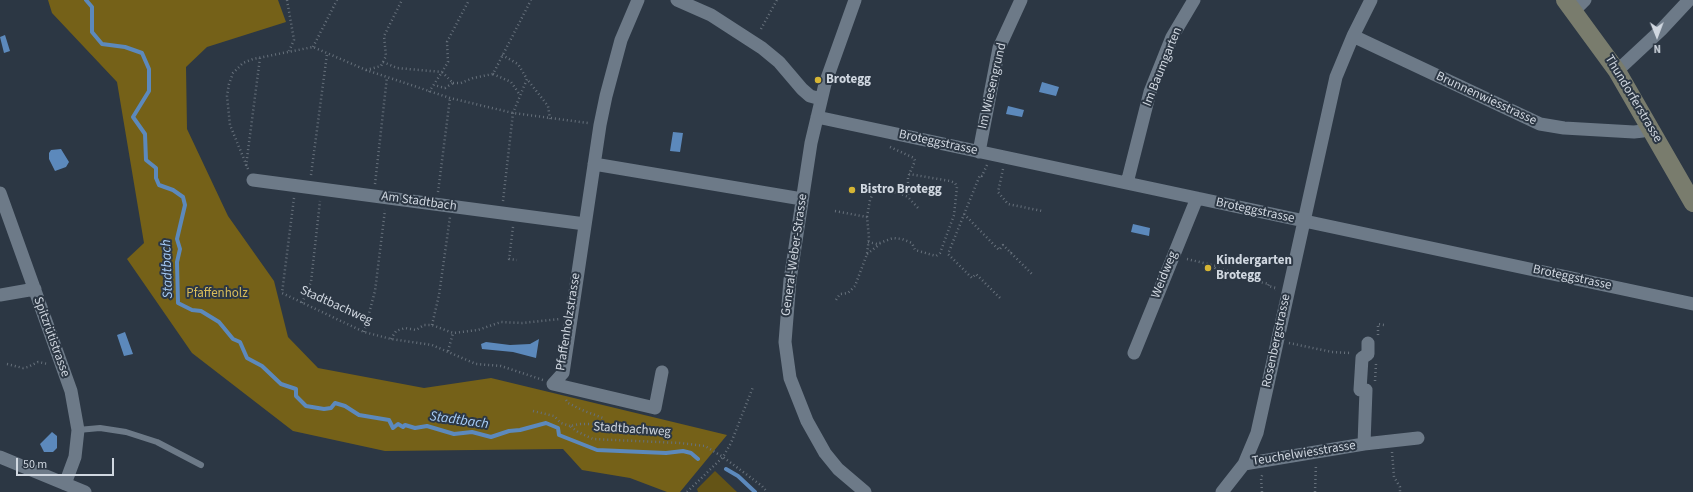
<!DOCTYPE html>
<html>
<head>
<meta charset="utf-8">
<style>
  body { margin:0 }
  #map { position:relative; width:1693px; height:492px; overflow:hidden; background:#2c3744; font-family:"Source Sans 3",sans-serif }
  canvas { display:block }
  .north { position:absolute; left:1637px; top:16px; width:40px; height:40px; -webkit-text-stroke:3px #2c3744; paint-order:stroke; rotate:179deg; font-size:11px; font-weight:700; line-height:16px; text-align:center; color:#d0d7e0 }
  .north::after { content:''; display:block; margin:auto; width:14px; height:18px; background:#d0d7e0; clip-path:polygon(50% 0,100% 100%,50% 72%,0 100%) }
  .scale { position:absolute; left:16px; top:458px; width:98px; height:18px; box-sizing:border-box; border:2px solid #d0d7e0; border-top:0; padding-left:5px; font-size:12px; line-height:14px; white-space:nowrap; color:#d0d7e0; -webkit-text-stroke:3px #2c3744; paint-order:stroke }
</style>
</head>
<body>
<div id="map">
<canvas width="1693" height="492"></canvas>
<div class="north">N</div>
<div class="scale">50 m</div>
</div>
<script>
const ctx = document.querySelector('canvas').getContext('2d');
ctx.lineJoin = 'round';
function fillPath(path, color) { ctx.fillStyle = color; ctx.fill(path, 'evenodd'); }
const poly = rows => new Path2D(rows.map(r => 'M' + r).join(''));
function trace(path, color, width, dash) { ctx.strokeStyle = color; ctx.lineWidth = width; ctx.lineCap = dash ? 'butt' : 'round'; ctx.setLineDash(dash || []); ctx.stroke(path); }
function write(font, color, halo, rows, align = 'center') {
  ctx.font = font + ' "Source Sans 3",sans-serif'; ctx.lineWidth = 4; ctx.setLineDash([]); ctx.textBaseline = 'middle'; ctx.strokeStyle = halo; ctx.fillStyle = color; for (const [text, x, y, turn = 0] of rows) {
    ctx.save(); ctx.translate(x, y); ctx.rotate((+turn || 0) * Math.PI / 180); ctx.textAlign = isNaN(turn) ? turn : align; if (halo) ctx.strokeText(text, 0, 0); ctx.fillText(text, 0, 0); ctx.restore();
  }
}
fillPath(poly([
  [715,471,737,492,698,492,697,489]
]), '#645416');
fillPath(poly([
  [48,0,278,0,286,22,207,47,186,67,187,129,228,216,274,281,288,337,318,368,424,388,491,378,727,435,680,492,667,492,630,478,582,470,563,449,385,451,293,431,192,353,127,259,144,243,117,82,52,13]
]), '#756118');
fillPath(poly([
  [5,35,10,51,4,53,0,37],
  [1042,82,1059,87,1056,96,1039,92],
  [1008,106,1024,110,1022,117,1006,114],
  [673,132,683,133,680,152,670,151],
  [61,149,69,162,66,167,55,171,49,159,49,153,51,150],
  [1133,224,1150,228,1149,236,1131,232],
  [125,332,133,354,124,356,117,335],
  [539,339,536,358,513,352,482,349,481,344,486,342,510,345,530,344],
  [52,432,57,436,57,448,53,452,44,452,40,444]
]), '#5c89bc');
trace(poly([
  [86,0,92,7,92,32,102,44,125,47,142,53,149,69,149,91,133,117,145,134,146,160,156,168,156,178,159,185,173,190,183,197,185,205,177,239,180,249,177,262,178,303,192,310,201,311,219,322,233,339,240,342,247,358,262,366,281,384,296,389,296,396,306,406,324,409,331,408,335,403,345,406,359,415,389,420,393,428,398,424,403,427,405,425,415,428,427,426,454,434,472,432,491,437,509,431,520,430,546,423,558,428,559,435,597,450,666,453,683,451,691,453,698,459],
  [726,469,738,476,755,492]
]), '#5c89bc', 4);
trace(poly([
  [287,0,294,40,289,51],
  [761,29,777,0],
  [313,47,337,0],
  [502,55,518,64,527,79],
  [383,62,397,68,442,72,448,62,447,42,469,0],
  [366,70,381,66,386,56,384,36,402,0],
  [493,74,511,82,520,95],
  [453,83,461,83,473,78,493,74,531,0],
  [429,92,442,72,453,83,445,88,434,85],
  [890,147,914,158,915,161,908,177,908,197],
  [987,165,982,176,980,175,948,254,972,278,976,274,1002,300],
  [246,166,260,58],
  [248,169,230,125,227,96,229,84,233,73,243,63,253,59,313,47,366,70,450,98,513,113,588,123],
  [1003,169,998,192,1008,204,1042,211],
  [311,175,327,54],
  [375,184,387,77],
  [438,192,450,98],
  [294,198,282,293,364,332,391,339,432,345,476,364,501,366,543,380],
  [503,201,513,113,527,79,548,106,550,119],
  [835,211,867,217,869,238,867,254,855,286,848,293,840,294,836,300],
  [964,214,999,250,1003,245,1032,274],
  [867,217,870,200,874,191,883,190,899,193,908,197,918,208],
  [513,227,509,259,517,260],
  [868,242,877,244,893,238,902,239,912,243,915,250,936,256,940,253,954,215,957,187,955,183,950,181,909,174],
  [1011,253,1013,250],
  [867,254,880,244],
  [1187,259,1216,266,1215,268,1246,275,1246,279,1269,284,1268,286,1276,288,1275,290],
  [302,303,311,282,320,201],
  [432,325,439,295,450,217],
  [364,332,375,291,385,210],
  [1378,335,1378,324,1384,325],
  [391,339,396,331,405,328,416,330,424,325,432,325,453,333,478,330,501,322,522,323,560,319],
  [1289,343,1332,352,1351,353],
  [448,351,453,333],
  [7,364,23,368,28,367,38,362,48,364],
  [1375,381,1376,364],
  [566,400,568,403,582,410,603,418,602,423,599,424,580,424,570,426,578,432,593,439,680,443,705,446,723,457,762,486,767,492],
  [533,411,554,416,561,423,570,426],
  [1392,452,1394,477,1400,487,1400,492],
  [687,492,723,457,731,443,753,387],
  [1262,492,1261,478,1263,473],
  [1315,492,1316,464]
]), '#67717c', 2.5, [1, 3]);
trace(poly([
  [78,430,100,428,126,432,157,442,201,465]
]), '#6d7a88', 6);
trace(poly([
  [638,0,621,40,606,96,600,125,563,373,553,384,655,408,662,372],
  [677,0,711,15,762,48,779,62,802,89,810,96,821,99],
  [855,0,825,84,811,143,790,280,785,342,790,378,807,421,825,453,838,469,865,492],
  [1574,11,1585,0],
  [1353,36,1540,124,1564,128,1634,132,1643,131,1651,128],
  [1617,71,1661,30,1689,0],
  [817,117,1693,304],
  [979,152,999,48,1021,0],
  [594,164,802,199],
  [253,180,585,224],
  [1127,183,1150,92,1172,37,1194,0],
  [0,193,71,391,78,430,75,457,65,484],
  [0,295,35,289],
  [1134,353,1197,198],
  [1364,444,1366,390,1360,390,1362,358,1368,354,1368,343],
  [0,457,85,492],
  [1244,464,1364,444,1418,438],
  [1222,492,1244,464,1257,433,1336,77,1353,36,1371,0]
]), '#6d7a88', 13);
trace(poly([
  [1565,0,1617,71,1693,203]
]), '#797c6d', 18);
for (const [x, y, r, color] of [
  [818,80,4,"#d6b534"],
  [852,190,4,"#d6b534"],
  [1208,268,4,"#d6b534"]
]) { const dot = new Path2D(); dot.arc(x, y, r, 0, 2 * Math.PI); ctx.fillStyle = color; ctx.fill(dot); trace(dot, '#2c3744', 1.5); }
write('13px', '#d0d7e0', '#2c3744', [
  ["Im Baumgarten",1163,67,-68],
  ["Im Wiesengrund",993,86,-77],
  ["Brunnenwiesstrasse",1486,99,25],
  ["Thundorferstrasse",1633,99,59],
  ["Broteggstrasse",938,143,12],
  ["Am Stadtbach",419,202,8],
  ["Broteggstrasse",1255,211,12],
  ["General-Weber-Strasse",795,255,-82],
  ["Weidweg",1165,275,-68],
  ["Broteggstrasse",1572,278,12],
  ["Stadtbachweg",336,306,24],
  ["Pfaffenholzstrasse",569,322,-81],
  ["Spitzrütistrasse",51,337,70],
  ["Rosenbergstrasse",1277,341,-78],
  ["Stadtbachweg",632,430,4],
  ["Teuchelwiesstrasse",1304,454,-9]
]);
write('bold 13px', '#d0d7e0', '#2c3744', [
  ["Brotegg",826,80],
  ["Bistro Brotegg",860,190],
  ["Kindergarten",1216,261],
  ["Brotegg",1216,276]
], 'left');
write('13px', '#d9bd5b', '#2c3744', [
  ["Pfaffenholz",217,294]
]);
write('italic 14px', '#a7cdf8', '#2c3744', [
  ["Stadtbach",168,269,-92],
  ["Stadtbach",459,421,8]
]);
</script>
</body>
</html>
